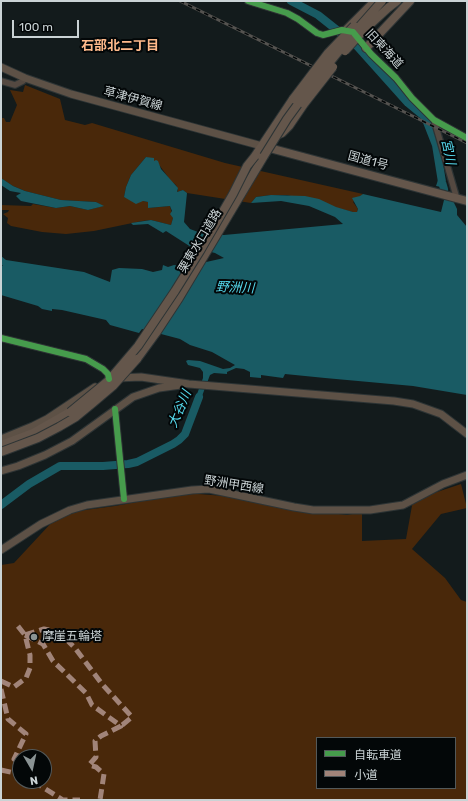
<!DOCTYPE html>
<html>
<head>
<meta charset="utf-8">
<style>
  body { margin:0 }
  #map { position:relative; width:468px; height:801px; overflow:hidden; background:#131b1c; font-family:Rubik,"Noto Sans JP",sans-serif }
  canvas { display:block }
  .frame { position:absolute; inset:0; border:2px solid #cad3d5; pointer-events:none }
  .legend { position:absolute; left:316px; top:737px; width:140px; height:52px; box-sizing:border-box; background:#030708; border:1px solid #53595a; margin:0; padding:5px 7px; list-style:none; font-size:12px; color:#cad3d5 }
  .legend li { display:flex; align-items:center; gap:8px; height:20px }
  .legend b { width:20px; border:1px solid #53595a }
  .north { position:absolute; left:12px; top:749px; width:40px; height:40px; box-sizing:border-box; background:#030708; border:1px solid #53595a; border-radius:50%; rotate:171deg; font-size:11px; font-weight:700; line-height:16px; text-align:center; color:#cad3d5 }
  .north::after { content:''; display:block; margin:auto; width:14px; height:18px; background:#8a9394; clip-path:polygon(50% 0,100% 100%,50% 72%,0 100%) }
  .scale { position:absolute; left:12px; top:20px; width:67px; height:18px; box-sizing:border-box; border:2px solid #cad3d5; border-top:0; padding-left:5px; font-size:12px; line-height:14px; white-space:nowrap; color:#cad3d5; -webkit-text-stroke:3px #030708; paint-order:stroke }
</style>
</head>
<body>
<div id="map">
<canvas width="468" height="801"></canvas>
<div class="frame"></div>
<ul class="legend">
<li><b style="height:5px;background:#469c4c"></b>自転車道</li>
<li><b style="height:5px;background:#a18479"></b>小道</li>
</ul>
<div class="north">N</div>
<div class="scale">100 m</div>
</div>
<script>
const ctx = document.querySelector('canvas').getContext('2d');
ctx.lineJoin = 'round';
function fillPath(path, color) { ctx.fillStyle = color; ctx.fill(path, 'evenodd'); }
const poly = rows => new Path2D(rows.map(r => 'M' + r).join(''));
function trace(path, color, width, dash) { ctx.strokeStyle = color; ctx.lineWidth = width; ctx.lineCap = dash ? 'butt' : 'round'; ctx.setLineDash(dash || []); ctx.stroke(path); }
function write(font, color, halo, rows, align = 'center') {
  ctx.font = font + ' Rubik,"Noto Sans JP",sans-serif'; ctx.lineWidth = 4; ctx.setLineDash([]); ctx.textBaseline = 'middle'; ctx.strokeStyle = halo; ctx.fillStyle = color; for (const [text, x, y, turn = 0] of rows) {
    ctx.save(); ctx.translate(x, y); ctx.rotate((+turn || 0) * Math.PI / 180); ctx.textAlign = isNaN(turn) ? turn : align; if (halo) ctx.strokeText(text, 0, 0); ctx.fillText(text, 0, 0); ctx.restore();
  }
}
fillPath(poly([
  [25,85,60,99,65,120,85,125,92,123,225,163,363,194,353,202,358,209,357,212,353,212,287,195,271,195,256,197,251,203,187,193,183,190,177,192,178,190,176,185,171,181,160,166,153,160,146,157,131,175,126,187,124,197,148,202,148,208,170,206,173,218,171,225,151,220,142,221,94,231,66,234,42,232,11,226,7,223,8,218,3,214,8,212,9,210,1,210,1,205,31,206,33,204,56,208,70,206,88,210,103,206,96,202,61,200,25,191,13,186,1,178,1,118,4,118,6,122,10,122,17,105,10,90,23,92],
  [461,484,467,508,441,514,412,549,445,578,461,600,467,602,467,800,1,800,1,565,14,563,53,521,70,512,115,506,185,493,251,498,291,508,347,515,362,512,362,541,406,539,413,500],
  [317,738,455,738,455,788,317,788],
  [20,757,44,757,44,781,20,781]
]), '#49280a');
fillPath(poly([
  [146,157,154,158,154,161,156,160,158,161,161,169,178,188,177,192,183,190,187,193,184,222,190,229,198,232,224,235,343,224,335,217,309,206,281,201,251,203,256,197,271,195,305,196,319,199,336,207,353,212,357,212,358,209,352,198,360,196,363,194,441,212,444,200,441,187,436,186,438,180,443,180,457,209,457,215,467,227,467,395,413,386,325,378,285,374,283,378,261,375,261,378,250,377,250,372,244,369,236,368,227,372,227,374,214,373,210,375,199,404,198,404,196,408,194,407,195,403,194,402,203,378,203,372,200,368,188,365,186,361,188,360,200,361,223,369,230,368,235,365,212,352,190,345,180,339,142,329,139,333,110,325,106,320,62,310,52,309,52,311,42,309,38,306,1,295,1,266,3,266,1,264,1,256,6,260,84,272,110,282,112,270,119,268,142,269,153,272,162,270,163,265,168,267,174,265,184,267,224,258,215,253,191,247,166,231,163,233,148,224,133,225,131,223,151,220,171,225,173,218,170,214,172,211,170,206,148,208,148,202,143,201,136,204,124,197,126,187,131,175],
  [1,178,13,186,25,191,61,200,96,202,104,206,88,210,70,206,56,208,21,201,16,196,21,193,10,191,1,185]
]), '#195b64');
trace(poly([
  [291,1,318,15,357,46,408,103,425,117,436,145,442,182,444,189],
  [1,505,29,484,60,466,103,466,128,464,137,462,173,444,179,440,185,434,199,397]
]), '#195b64', 8);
const minor = poly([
  [248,1,287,13,298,19,317,33,323,35,342,30,353,32,371,54,396,78,412,98,434,120,467,138],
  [1,81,15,85,23,81,25,78],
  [434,120,457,199],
  [1,338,86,359,103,369,108,374,109,379],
  [115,409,124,499]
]);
const major = poly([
  [1,67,25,78,71,94,262,146],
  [117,378,141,377,189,384,394,401,413,404,441,414,467,434],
  [1,439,33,426,47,419,95,387],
  [1,471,18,466,45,455,72,441,133,397,159,388,181,385],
  [1,550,41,524,70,510,87,505,192,490,209,489,294,507,313,510,370,510,403,505,443,484,467,475]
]);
const highway = poly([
  [388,8,397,1],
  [347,29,375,1],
  [366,48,410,1],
  [275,136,282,133,289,126,304,104],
  [262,146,467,201],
  [255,156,293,99],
  [137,359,156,333,179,298,264,156],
  [1,445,33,433,70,412]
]);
trace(minor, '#2d3435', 8);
trace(major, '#2d3435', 9);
trace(highway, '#2d3435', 10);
trace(minor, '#544941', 5.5);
trace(major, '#5d5146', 7);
trace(highway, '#64564b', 8);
const rail = poly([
  [180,1,467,143]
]);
trace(rail, '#54524f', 3);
trace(rail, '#030708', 1.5, [4.5]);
const highwayBridge = poly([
  [345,51,364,30,388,8],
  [293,99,328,53,354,26],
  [304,104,333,67],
  [264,156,287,119,317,78,352,35,382,1],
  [70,412,109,380,138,346,175,291,200,251,233,194,247,166,255,156],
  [1,452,38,438,59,427,76,417,93,403,113,386,137,359]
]);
trace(highwayBridge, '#2d3435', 10, []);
trace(highwayBridge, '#64564b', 8);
trace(poly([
  [25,635,43,644,53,661,86,693,92,705,121,726,101,736,95,741,96,757,89,765,96,767,104,774,100,800],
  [25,635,44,629,59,632,75,648,102,684,132,717,121,726],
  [1,681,14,687,26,678,30,668,30,655,25,635,17,625],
  [1,689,8,719,26,734,14,759,19,762,19,774,20,774],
  [1,770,19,774],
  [33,781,63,800,80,800]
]), '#a18479', 5, [10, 5]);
trace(poly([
  [248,1,287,13,298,19,317,33,323,35,342,30,353,32,371,54,396,78,412,98,434,120,467,138],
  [1,338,86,359,103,369,108,374,109,379],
  [115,409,124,499]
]), '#469c4c', 6);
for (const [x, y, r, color] of [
  [34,637,4,"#8a9394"]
]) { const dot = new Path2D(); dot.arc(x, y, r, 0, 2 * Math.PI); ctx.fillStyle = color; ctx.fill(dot); trace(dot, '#030708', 1.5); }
write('12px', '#cad3d5', '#030708', [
  ["旧東海道",384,49,47],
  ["草津伊賀線",133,99,15],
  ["国道1号",368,161,15],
  ["栗東水口道路",200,241,-59],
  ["野洲甲西線",234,485,9]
]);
write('12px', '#cad3d5', '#030708', [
  ["摩崖五輪塔",42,637]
], 'left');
write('bold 13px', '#feb98b', '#030708', [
  ["石部北二丁目",120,46]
]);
write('italic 13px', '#56daee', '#030708', [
  ["宮川",448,152,78],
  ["野洲川",235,288,2],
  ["大谷川",180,409,-67]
]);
</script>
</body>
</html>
